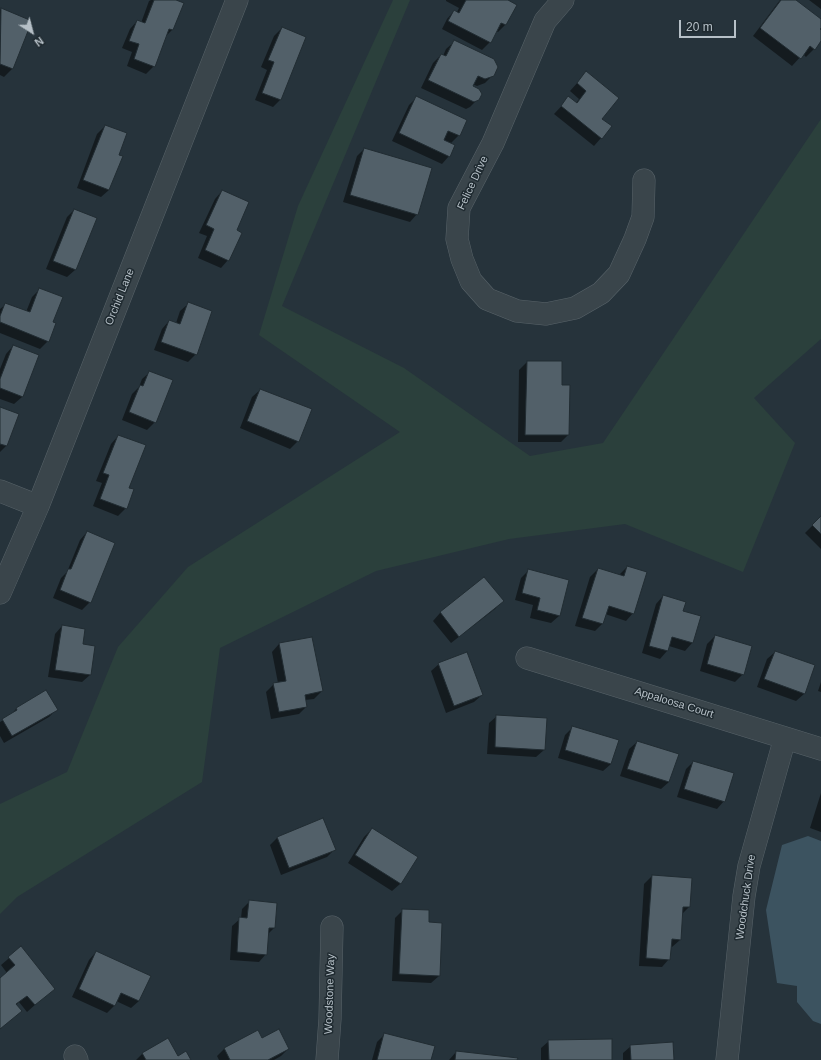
<!DOCTYPE html>
<html>
<head>
<meta charset="utf-8">
<style>
  body { margin:0 }
  #map { position:relative; width:821px; height:1060px; overflow:hidden; background:#26333b; font-family:Arial,sans-serif }
  canvas { display:block }
  .north { position:absolute; left:12px; top:12px; width:40px; height:40px; -webkit-text-stroke:3px #1f2a30; paint-order:stroke; rotate:144deg; font-size:11px; font-weight:700; line-height:16px; text-align:center; color:#b6c0c7 }
  .north::after { content:''; display:block; margin:auto; width:14px; height:18px; background:#b6c0c7; clip-path:polygon(50% 0,100% 100%,50% 72%,0 100%) }
  .scale { position:absolute; left:679px; top:20px; width:57px; height:18px; box-sizing:border-box; border:2px solid #b6c0c7; border-top:0; padding-left:5px; font-size:12px; line-height:14px; white-space:nowrap; color:#b6c0c7; -webkit-text-stroke:3px #1f2a30; paint-order:stroke }
</style>
</head>
<body>
<div id="map">
<canvas width="821" height="1060"></canvas>
<div class="north">N</div>
<div class="scale">20 m</div>
</div>
<script>
const ctx = document.querySelector('canvas').getContext('2d');
ctx.lineJoin = 'round';
function fillPath(path, color) { ctx.fillStyle = color; ctx.fill(path, 'evenodd'); }
const poly = rows => new Path2D(rows.map(r => 'M' + r).join(''));
function trace(path, color, width, dash) { ctx.strokeStyle = color; ctx.lineWidth = width; ctx.lineCap = dash ? 'butt' : 'round'; ctx.setLineDash(dash || []); ctx.stroke(path); }
function write(font, color, halo, rows, align = 'center') {
  ctx.font = font + ' Arial,sans-serif'; ctx.lineWidth = 3; ctx.setLineDash([]); ctx.textBaseline = 'middle'; ctx.strokeStyle = halo; ctx.fillStyle = color; for (const [text, x, y, turn = 0] of rows) {
    ctx.save(); ctx.translate(x, y); ctx.rotate((+turn || 0) * Math.PI / 180); ctx.textAlign = isNaN(turn) ? turn : align; if (halo) ctx.strokeText(text, 0, 0); ctx.fillText(text, 0, 0); ctx.restore();
  }
}
fillPath(poly([
  [393,0,410,0,282,306,404,368,530,456,603,443,821,119,821,339,754,398,795,443,743,572,625,524,509,539,376,571,220,648,202,782,17,897,0,914,0,804,67,772,118,647,188,567,400,432,259,335,298,206]
]), '#2b403c');
fillPath(poly([
  [808,836,821,841,821,1024,813,1021,797,1002,797,986,777,983,766,910,782,845]
]), '#3c5360');
fillPath(poly([
  [151,0,173,0,172,30,165,37,154,66,146,74,127,66,132,52,122,48,130,29,137,21,141,23,149,1],
  [446,0,506,0,516,5,505,25,498,32,496,31,490,42,482,50,442,29,447,19,454,11,457,12,459,8,446,1],
  [780,0,794,0,821,20,821,26,819,29,821,31,821,40,814,49,806,57,803,54,792,66,753,36],
  [809,0,821,0,821,9],
  [1,9,31,21,12,69,4,77,0,75,0,10],
  [282,28,280,100,273,107,255,100,267,70,261,67,274,36],
  [454,42,493,75,485,83,477,86,472,84,478,99,470,107,466,109,421,88,433,63,441,55,443,56,446,49],
  [586,73,601,119,610,127,601,138,594,146,554,114,569,98,576,103,579,99,570,91],
  [416,98,459,135,450,144,449,156,442,164,392,141,409,105],
  [105,126,118,156,109,190,101,197,77,188,97,134],
  [364,149,417,214,410,222,343,202,357,156],
  [222,191,228,260,221,268,198,258,207,236,199,233,215,199],
  [74,210,96,218,75,270,67,277,46,269,67,217],
  [40,289,52,322,48,341,40,349,0,333,0,309,6,304,26,312,32,297],
  [188,304,196,354,188,362,154,350,162,329,169,321,176,323,180,311],
  [13,346,22,397,14,404,0,399,0,369,6,354],
  [527,362,561,362,561,386,568,435,561,442,518,442,519,370],
  [150,372,155,422,147,430,122,420,132,394,139,387,142,379],
  [260,390,298,441,290,449,240,428,252,397],
  [0,408,18,414,6,446,0,452],
  [118,436,126,508,118,516,93,506,102,483,96,481,111,444],
  [821,517,821,549,805,533],
  [87,532,90,602,82,610,53,598,61,578,67,572,80,540],
  [627,567,633,613,626,621,605,614,602,624,595,631,575,626,590,577,598,569,619,575],
  [529,570,559,616,551,623,530,618,533,605,515,600,521,578],
  [484,578,502,601,495,609,451,643,433,621,440,613],
  [663,596,682,612,700,617,692,643,685,651,669,646,667,651,660,659,642,653,656,604],
  [62,626,90,675,82,682,48,677,55,634],
  [715,636,743,674,735,682,700,671,707,644],
  [279,644,322,691,314,699,305,700,306,707,299,714,271,719,266,692,274,684,278,683,272,652],
  [775,652,814,666,804,694,796,701,757,687,767,659],
  [439,664,482,695,474,702,446,713,431,671],
  [821,682,821,692,818,691],
  [46,692,56,710,49,717,4,743,0,736,0,722,10,716,16,709],
  [497,716,544,750,536,757,487,754,489,723],
  [572,728,611,764,603,771,558,758,565,735],
  [637,742,677,755,669,782,661,789,620,776,629,749],
  [693,762,724,801,717,809,677,797,686,769],
  [821,793,821,832,810,828],
  [372,829,416,857,400,884,392,891,348,863,364,837],
  [277,838,334,850,327,857,281,875,270,845],
  [652,876,689,907,682,914,680,940,672,947,670,947,669,959,662,967,639,966,644,884],
  [249,902,274,928,268,934,266,954,259,962,230,960,232,926,241,918,242,909],
  [403,910,428,923,439,976,431,983,392,981,395,918],
  [21,948,54,988,27,1012,19,1002,16,1005,0,1029,0,979,7,973,1,965],
  [96,952,139,1001,131,1008,116,1001,115,1005,107,1013,72,997,89,960],
  [257,1032,262,1040,288,1049,281,1056,274,1060,219,1060,217,1056,224,1049],
  [385,1034,430,1060,372,1060,377,1042],
  [167,1040,177,1057,190,1060,136,1060,142,1054],
  [549,1041,611,1060,541,1060,541,1048],
  [631,1046,673,1060,623,1060,623,1053],
  [456,1052,516,1060,449,1060]
]), '#0007');
const building = poly([
  [154,0,176,0,184,3,173,30,169,29,155,67,134,59,139,44,129,41,137,20,145,23,154,0],
  [466,0,508,0,517,5,506,25,501,23,491,43,448,21,454,10,459,13,466,0],
  [781,0,796,0,821,19,821,28,820,29,821,30,821,41,815,50,810,46,801,59,760,28,781,0],
  [1,8,32,21,13,69,0,64,1,8],
  [282,27,306,37,281,100,262,93,274,62,268,60,282,27],
  [454,40,494,59,498,67,494,76,485,79,478,76,473,86,479,89,482,94,479,100,474,102,428,80,441,54,446,56,454,40],
  [586,71,619,98,602,119,612,126,602,139,561,106,568,96,577,103,586,91,577,83,586,71],
  [416,96,467,120,460,136,448,131,444,140,455,145,450,157,399,133,416,96],
  [105,125,127,133,119,155,123,156,109,190,83,180,105,125],
  [364,148,432,168,418,215,350,195,364,148],
  [222,190,249,202,237,230,242,233,229,261,205,250,214,229,206,225,222,190],
  [74,209,97,218,76,270,53,261,74,209],
  [39,288,63,297,53,322,56,323,49,342,0,322,0,316,5,303,30,312,39,288],
  [188,302,212,311,197,355,161,342,169,320,180,324,188,302],
  [13,345,39,355,23,397,0,388,0,379,13,345],
  [527,361,562,361,562,385,570,385,569,435,525,435,527,361],
  [149,371,173,380,156,423,129,412,140,385,143,386,149,371],
  [260,389,312,409,299,442,247,421,260,389],
  [0,407,19,414,7,446,0,444,0,407],
  [118,435,146,445,129,488,134,489,127,509,100,499,109,475,103,473,118,435],
  [821,516,821,534,812,525,821,516],
  [87,531,115,543,91,603,60,590,68,569,71,569,87,531],
  [627,566,647,572,634,614,609,606,603,624,582,618,598,568,624,576,627,566],
  [528,569,569,580,560,616,537,610,540,598,522,593,528,569],
  [484,577,504,601,459,637,440,612,484,577],
  [663,595,686,602,683,611,701,616,693,643,672,637,668,651,649,646,663,595],
  [62,625,85,629,83,644,95,646,91,675,55,670,62,625],
  [715,635,752,646,744,675,707,664,715,635],
  [312,637,323,691,305,695,307,707,279,712,273,683,286,681,279,643,312,637],
  [775,651,815,665,805,694,764,679,775,651],
  [467,652,483,695,454,706,438,663,467,652],
  [46,690,58,710,12,736,2,719,17,710,16,708,46,690],
  [496,715,547,718,545,750,495,747,496,715],
  [572,726,619,740,611,764,565,750,572,726],
  [637,741,679,754,669,782,627,769,637,741],
  [693,761,734,773,725,802,684,789,693,761],
  [323,818,336,850,289,868,277,837,323,818],
  [372,828,418,857,401,884,355,855,372,828],
  [652,875,692,878,690,907,683,907,681,940,672,939,670,960,646,958,652,875],
  [249,900,277,903,275,928,269,928,267,955,237,952,239,917,247,918,249,900],
  [402,909,429,910,429,922,442,923,440,976,399,974,402,909],
  [21,946,55,989,35,1005,27,996,16,1004,22,1011,0,1029,0,978,15,965,8,957,21,946],
  [96,951,151,976,139,1001,121,993,115,1006,79,989,96,951],
  [279,1029,289,1049,268,1060,230,1060,224,1048,258,1030,262,1038,279,1029],
  [384,1033,435,1046,431,1060,377,1060,384,1033],
  [168,1038,178,1056,186,1051,191,1060,146,1060,142,1053,168,1038],
  [612,1039,612,1060,549,1060,548,1040,612,1039],
  [673,1042,674,1060,631,1060,630,1045,673,1042],
  [456,1051,518,1058,517,1060,455,1060,456,1051]
]);
fillPath(building, '#526069');
trace(building, '#212c32', 1);
const minor = poly([
  [563,0,545,21,493,143,459,208,457,239,462,259,471,281,487,299,517,311,546,314,575,308,601,293,619,274,635,239,643,217,644,180],
  [0,491,38,506],
  [0,593,38,506,237,0],
  [527,658,821,749],
  [75,1056,77,1060],
  [327,1060,330,1019,332,927],
  [727,1060,744,896,749,866,785,738]
]);
trace(minor, '#586369', 23);
trace(minor, '#3a454b', 22);
write('11px', '#b6c0c7', '#1f2a30', [
  ["Felice Drive",473,183,-65],
  ["Orchid Lane",120,297,-68],
  ["Appaloosa Court",674,703,17],
  ["Woodchuck Drive",746,897,-82],
  ["Woodstone Way",330,994,-88]
]);
</script>
</body>
</html>
